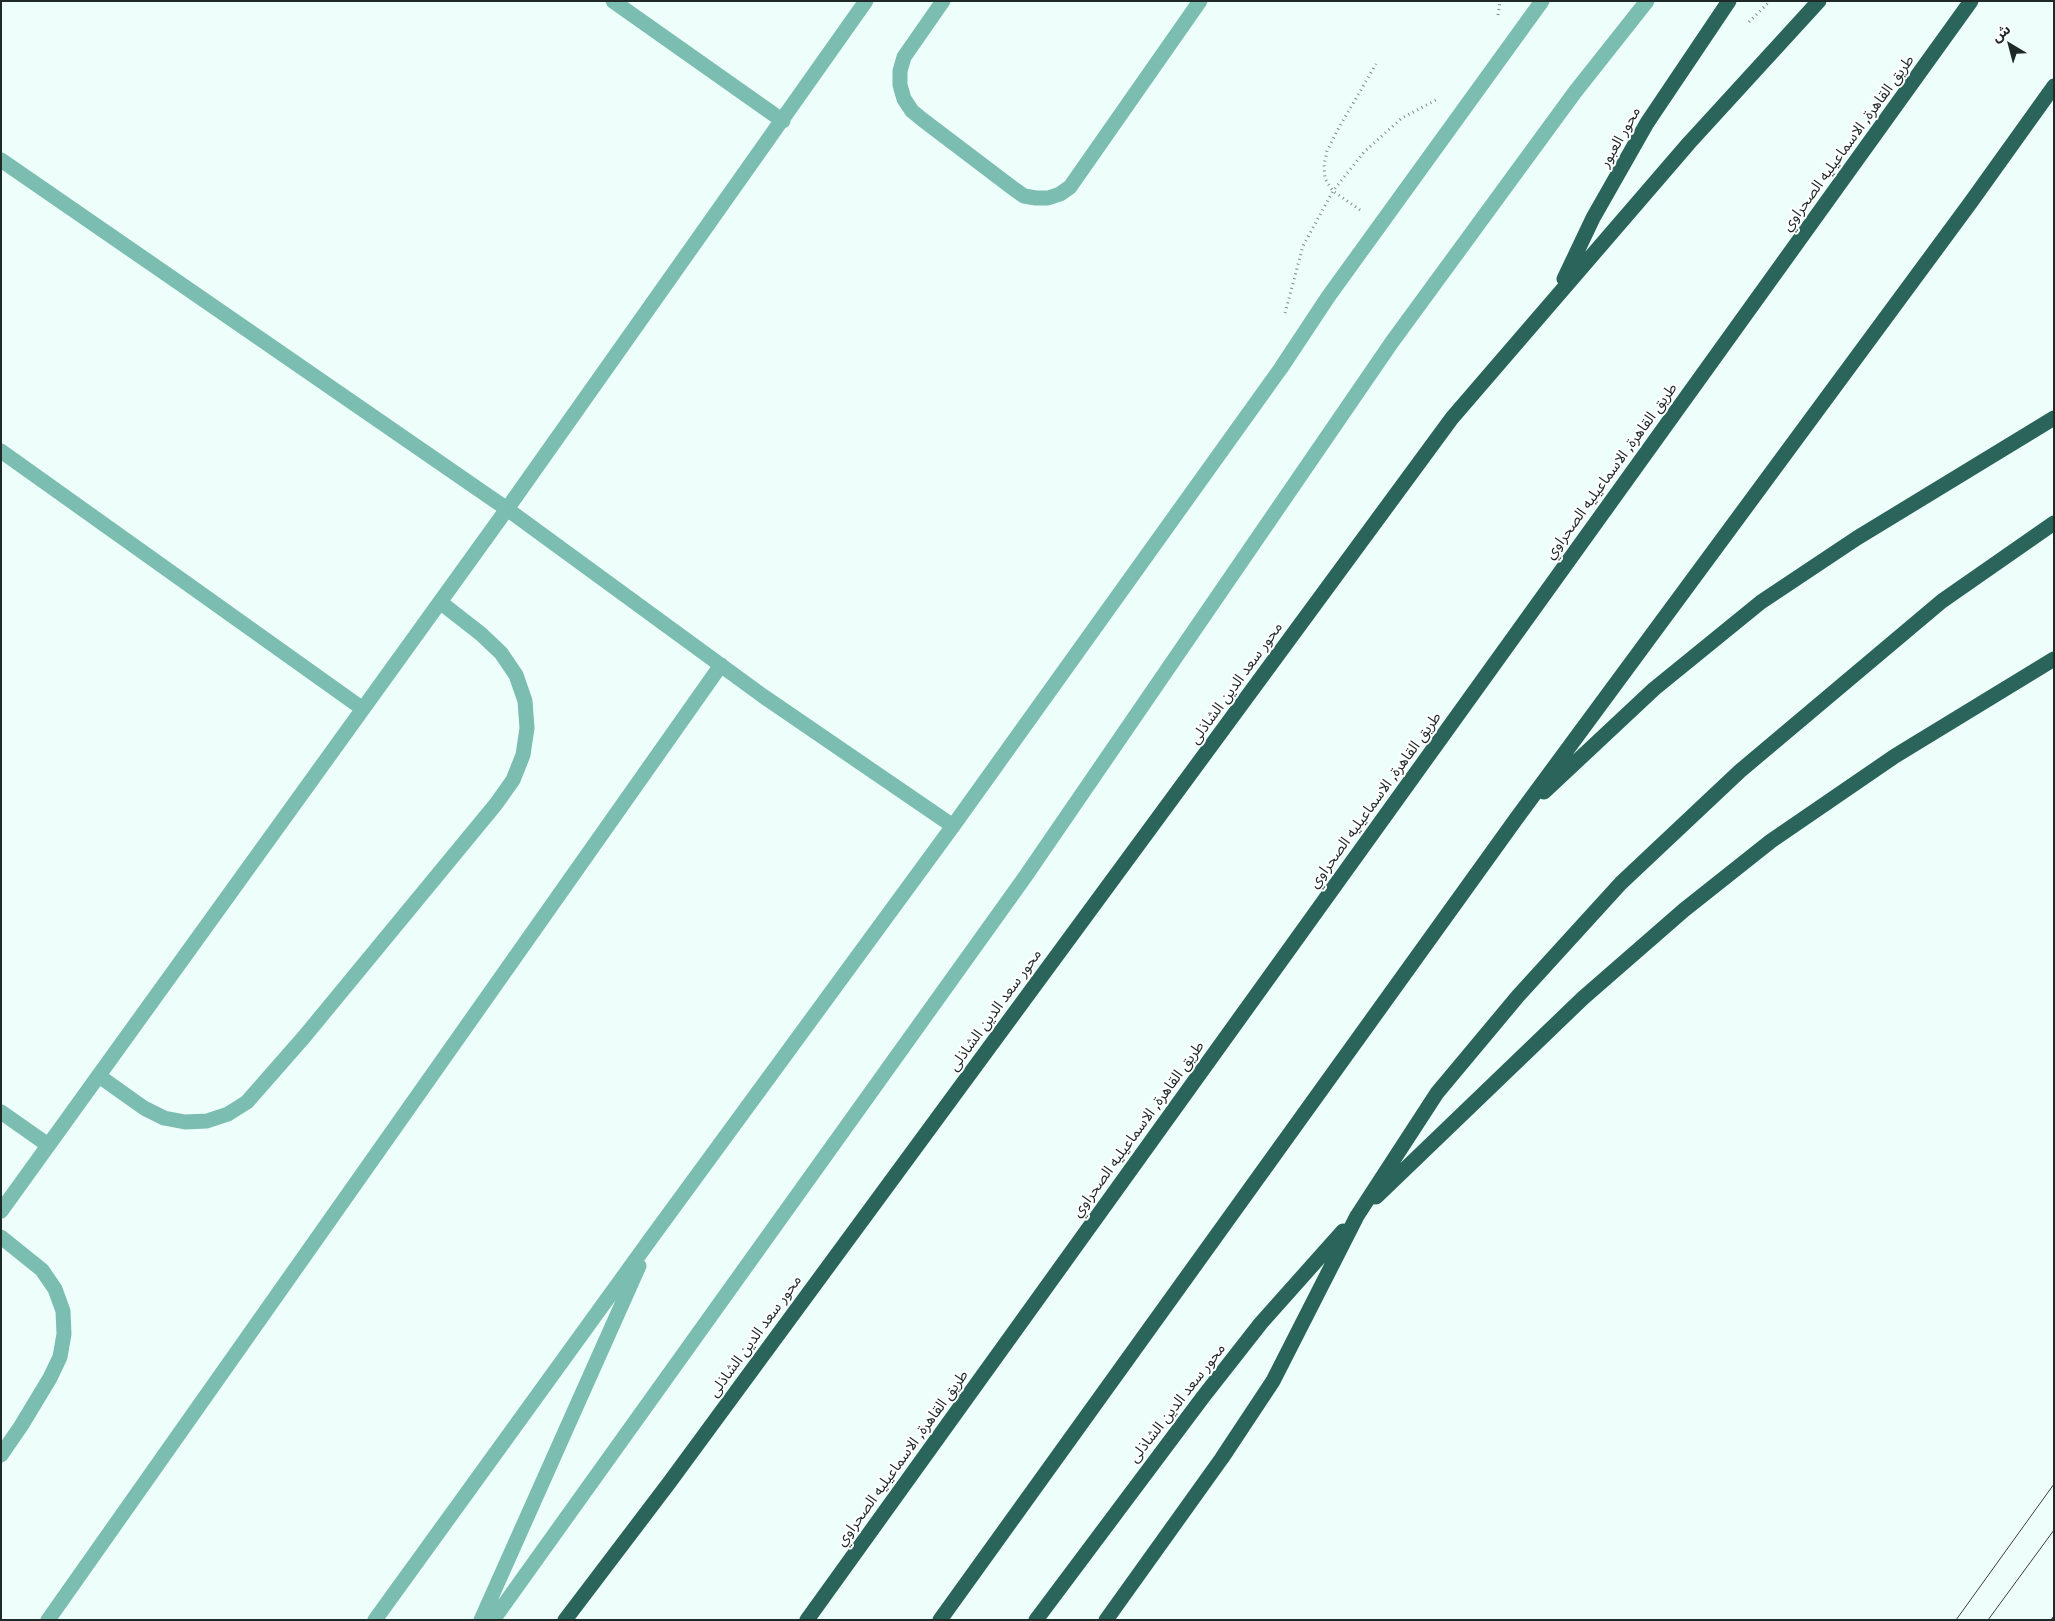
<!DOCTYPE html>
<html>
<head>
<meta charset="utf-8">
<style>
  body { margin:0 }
  #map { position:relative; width:2055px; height:1621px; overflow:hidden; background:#eefffb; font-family:"Golos Text","Noto Sans Arabic",sans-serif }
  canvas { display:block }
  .frame { position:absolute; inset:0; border:2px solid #1f2a28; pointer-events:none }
  .north { position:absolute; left:1985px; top:20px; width:50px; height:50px; -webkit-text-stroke:4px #fff; paint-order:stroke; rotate:323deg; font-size:14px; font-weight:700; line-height:20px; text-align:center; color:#1f2a28 }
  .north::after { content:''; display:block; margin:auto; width:18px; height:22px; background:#1f2a28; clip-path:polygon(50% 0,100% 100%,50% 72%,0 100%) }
</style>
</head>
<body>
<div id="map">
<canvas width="2055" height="1621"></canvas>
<div class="frame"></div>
<div class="north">ش</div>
</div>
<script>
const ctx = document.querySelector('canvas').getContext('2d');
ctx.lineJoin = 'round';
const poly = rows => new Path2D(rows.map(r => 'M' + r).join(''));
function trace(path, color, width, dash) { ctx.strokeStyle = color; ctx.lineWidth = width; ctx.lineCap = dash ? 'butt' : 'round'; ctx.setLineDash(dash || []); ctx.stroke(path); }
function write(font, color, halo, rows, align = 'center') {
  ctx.font = font + ' "Golos Text","Noto Sans Arabic",sans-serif'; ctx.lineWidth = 4; ctx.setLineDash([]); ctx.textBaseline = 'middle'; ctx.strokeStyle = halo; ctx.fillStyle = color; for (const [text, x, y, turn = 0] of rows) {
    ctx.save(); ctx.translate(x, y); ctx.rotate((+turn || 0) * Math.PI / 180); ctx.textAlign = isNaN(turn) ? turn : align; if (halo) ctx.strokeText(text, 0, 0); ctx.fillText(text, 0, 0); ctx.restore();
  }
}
trace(poly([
  [1498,15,1500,1],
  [1749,22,1770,1],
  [1360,210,1333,191,1325,179,1324,165,1327,151,1337,131,1376,64],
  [1285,313,1303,246,1333,191,1364,152,1402,118,1436,100]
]), '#7d8b88', 3, [1, 4]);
trace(poly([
  [613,1,783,121],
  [943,1,904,57,900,71,900,85,904,99,912,111,923,120,1014,189,1024,196,1036,198,1048,198,1060,194,1070,187,1200,1],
  [1,160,507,509,763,696,953,826],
  [1,451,363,709],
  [99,1076,144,1108,164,1118,185,1122,207,1121,228,1114,247,1102,304,1037,496,804,513,780,523,755,527,728,525,701,516,675,501,653,481,634,440,602],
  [1,1112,48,1145],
  [1,1211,507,509,866,1],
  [1,1237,42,1270,55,1289,63,1311,64,1334,60,1357,50,1378,21,1426,1,1455],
  [48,1620,721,665],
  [375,1620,652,1237,953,826,1281,368,1328,297,1542,1],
  [481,1620,639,1266],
  [493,1620,1025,877,1392,342,1575,92,1647,1]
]), '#7bbdb0', 15);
trace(poly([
  [1564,279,1593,218,1647,123,1729,1],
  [1544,792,1654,689,1761,602,1857,538,2054,418],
  [1376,1197,1583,998,1684,910,1771,841,1895,756,2054,659],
  [565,1620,669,1483,1452,418,1689,143,1819,1],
  [807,1620,1971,1],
  [940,1620,1516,819,1971,202,2054,86],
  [1036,1620,1203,1397,1261,1323,1343,1231],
  [1106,1620,1222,1458,1273,1381,1357,1216,1437,1093,1518,996,1621,883,1740,771,1942,601,2054,523]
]), '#2b645a', 15);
trace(poly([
  [1956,1620,2054,1484],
  [1988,1620,2054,1530]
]), '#374240', 1);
trace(poly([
  [2053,1620,2054,1618]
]), '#374240', 4, [10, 5]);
write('15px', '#1f2a28', '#fff', [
  ["محور العبور",1620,137,-60],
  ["طريق القاهرة, الاسماعيليه الصحراوي",1848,143,-54],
  ["طريق القاهرة, الاسماعيليه الصحراوي",1611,471,-54],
  ["محور سعد الدين الشاذلى",1236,683,-54],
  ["طريق القاهرة, الاسماعيليه الصحراوي",1375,800,-54],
  ["محور سعد الدين الشاذلى",995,1010,-54],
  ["طريق القاهرة, الاسماعيليه الصحراوي",1138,1129,-54],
  ["محور سعد الدين الشاذلى",755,1336,-54],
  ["محور سعد الدين الشاذلى",1177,1403,-52],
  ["طريق القاهرة, الاسماعيليه الصحراوي",902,1458,-54]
]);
</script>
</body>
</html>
